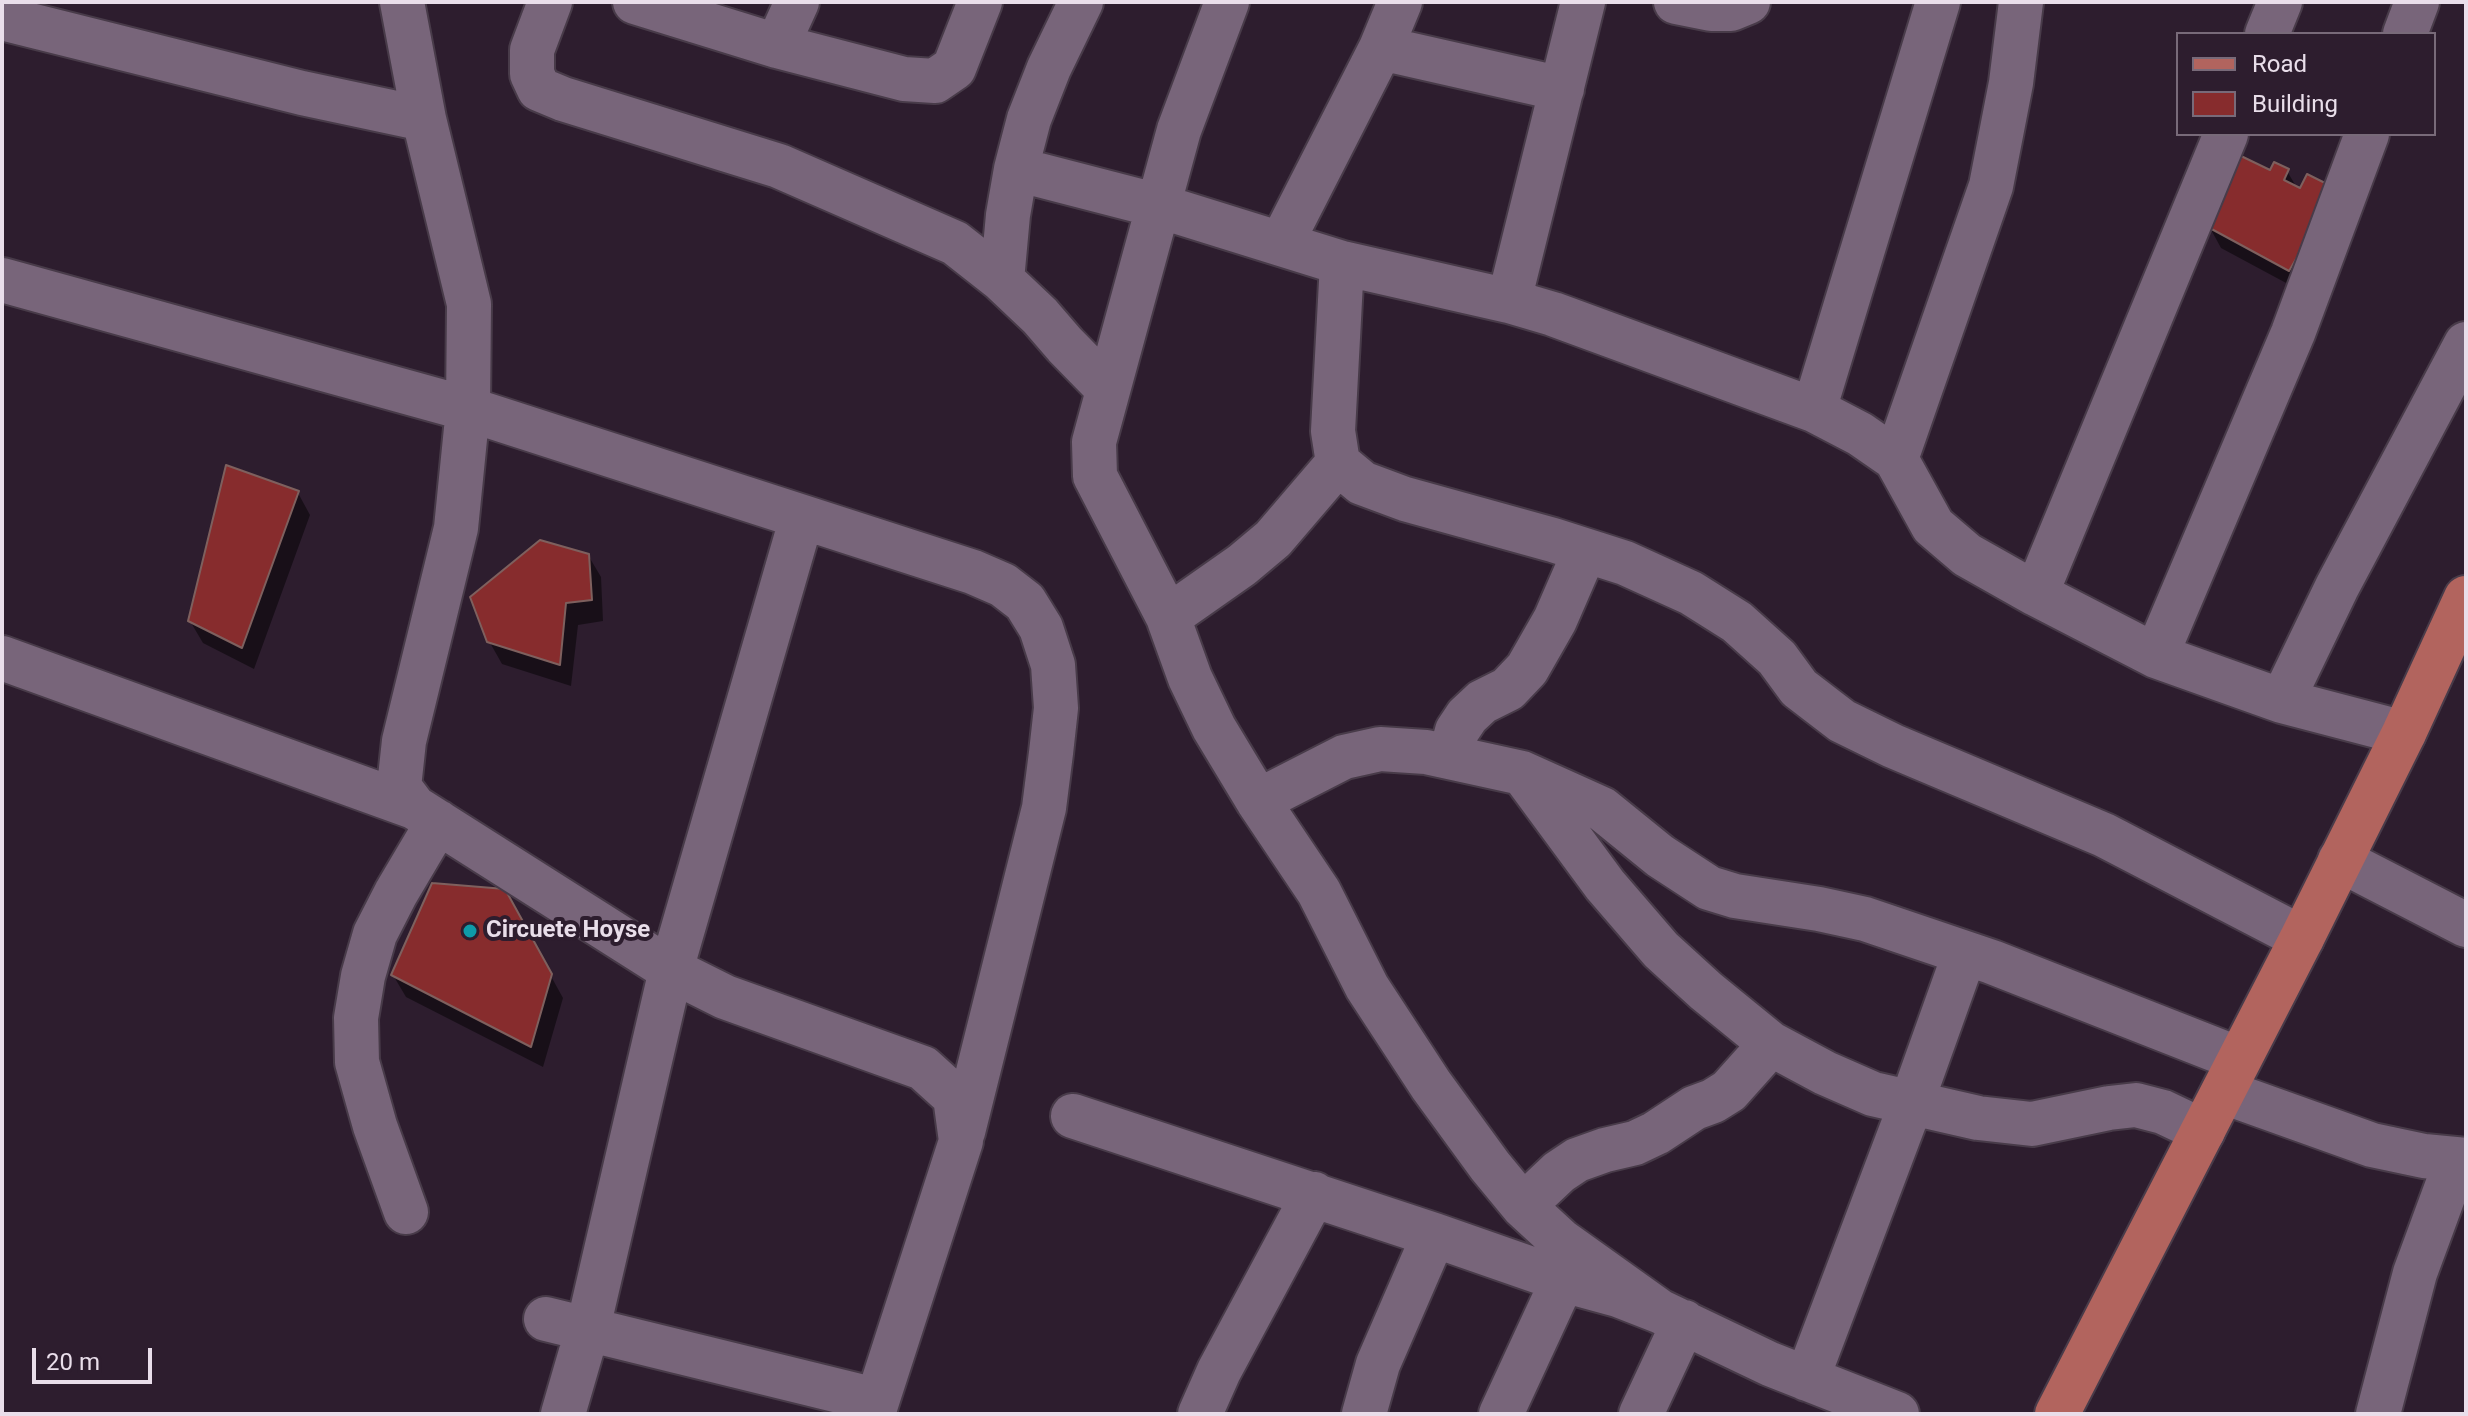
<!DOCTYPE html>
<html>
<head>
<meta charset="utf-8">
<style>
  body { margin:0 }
  #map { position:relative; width:2468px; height:1416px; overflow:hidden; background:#2d1d2e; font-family:Roboto,sans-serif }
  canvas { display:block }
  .frame { position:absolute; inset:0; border:4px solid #e9deea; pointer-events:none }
  .legend { position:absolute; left:2176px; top:32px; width:260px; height:104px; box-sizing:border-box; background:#2d1d2e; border:2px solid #786a79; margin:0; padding:10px 14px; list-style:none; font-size:24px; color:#e9deea }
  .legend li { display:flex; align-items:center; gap:16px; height:40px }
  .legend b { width:40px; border:2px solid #786a79 }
  .scale { position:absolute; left:32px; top:1348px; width:120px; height:36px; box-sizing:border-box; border:4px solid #e9deea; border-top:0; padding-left:10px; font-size:24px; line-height:28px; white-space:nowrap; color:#e9deea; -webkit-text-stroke:6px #2d1d2e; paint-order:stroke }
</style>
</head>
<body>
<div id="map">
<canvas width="2468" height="1416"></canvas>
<div class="frame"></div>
<ul class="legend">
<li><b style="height:10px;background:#b2645e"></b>Road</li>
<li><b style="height:22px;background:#872c2d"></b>Building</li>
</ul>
<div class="scale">20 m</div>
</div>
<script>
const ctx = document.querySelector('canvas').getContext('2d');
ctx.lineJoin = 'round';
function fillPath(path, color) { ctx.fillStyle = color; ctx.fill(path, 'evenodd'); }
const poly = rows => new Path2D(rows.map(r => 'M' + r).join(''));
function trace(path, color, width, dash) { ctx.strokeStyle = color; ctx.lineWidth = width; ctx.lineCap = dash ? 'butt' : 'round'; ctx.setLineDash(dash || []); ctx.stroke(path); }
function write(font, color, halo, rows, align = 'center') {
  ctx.font = font + ' Roboto,sans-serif'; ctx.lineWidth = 8; ctx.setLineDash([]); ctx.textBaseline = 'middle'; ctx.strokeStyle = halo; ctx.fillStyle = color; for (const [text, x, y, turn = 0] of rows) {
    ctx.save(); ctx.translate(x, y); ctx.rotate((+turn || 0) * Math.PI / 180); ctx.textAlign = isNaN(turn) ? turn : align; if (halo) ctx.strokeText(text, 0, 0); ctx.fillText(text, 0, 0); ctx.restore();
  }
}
fillPath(poly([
  [2287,171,2297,188,2301,291,2221,248,2209,226,2270,173],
  [298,493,310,515,254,669,203,643,190,621],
  [588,555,601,577,603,621,578,625,571,686,502,664,489,641],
  [504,891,563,998,543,1067,406,997,393,975]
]), '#0007');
const building = poly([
  [2241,156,2270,170,2274,162,2289,169,2284,180,2300,188,2307,174,2337,189,2289,271,2206,226,2241,156],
  [226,465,299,491,242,648,188,621,226,465],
  [540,540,589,554,592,600,566,603,560,665,487,642,470,597,540,540],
  [432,883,505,889,552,974,531,1047,391,975,432,883]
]);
fillPath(building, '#872c2d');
trace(building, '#7e605e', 2);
const minor = poly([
  [402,2,424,119,469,304,468,409,456,528,404,741,399,787,414,807,671,970,725,997,923,1068,955,1097,961,1141,873,1414],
  [550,2,532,50,532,74,539,89,563,99,779,166,955,243,1002,280,1040,316,1065,345,1108,389],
  [635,2,777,46,904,79,935,81,954,68,980,2],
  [1227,2,1179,130,1094,442,1095,476,1168,617,1190,678,1214,728,1258,801,1319,892,1367,987,1431,1085,1490,1166,1523,1206,1561,1241,1659,1311],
  [1676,2,1711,9,1731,9,1748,2],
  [2,18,302,93,424,119],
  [2267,34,2280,2],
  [2405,34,2417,2],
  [777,46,797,2],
  [1381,48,1562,89],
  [1016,169,1159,206,1342,263,1509,301,1553,314,1814,410,1860,434,1896,459,1933,526,1967,555,2036,594,2156,656,2282,701,2404,733],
  [1282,242,1381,48,1400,2],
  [1342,263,1333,431,1338,463,1362,483,1405,499,1553,540,1625,563,1691,593,1737,622,1777,658,1799,688,1842,721,1893,746,2104,835,2302,938],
  [2,280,468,409,973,572,1003,585,1025,602,1041,628,1053,665,1056,708,1051,753,1044,808,963,1132],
  [1002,280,1008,215,1016,169,1029,119,1049,68,1081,2],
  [1509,301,1583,2],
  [1814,410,1938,2],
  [1896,459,1991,186,2011,83,2021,2],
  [2036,594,2226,134],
  [1168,617,1242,565,1273,539,1338,463],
  [2156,656,2293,333,2367,134],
  [2,658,414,807],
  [2282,701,2337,587,2466,344],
  [1450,757,1457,731,1467,716,1482,702,1508,689,1527,669,1555,620,1585,551],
  [1524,775,1605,885,1661,950,1706,991,1771,1044,1825,1073,1873,1094,1978,1118,2032,1124,2109,1108,2136,1105,2163,1112,2203,1131],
  [1258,801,1344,757,1380,749,1426,752,1522,773,1602,809,1660,856,1709,888,1735,896,1819,909,1865,919,1992,962,2239,1059],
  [2340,860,2466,925],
  [2224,1092,2372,1145,2424,1156,2466,1160],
  [1073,1116,1434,1235,1563,1280,1618,1295,1659,1311,1770,1364,1897,1414],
  [1523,1206,1559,1172,1577,1160,1605,1150,1635,1143,1656,1133,1694,1108,1713,1101,1729,1091,1771,1044],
  [406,1212,375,1126,357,1062,356,1018,363,976,375,934,396,893,438,822],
  [546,1319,876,1400],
  [1807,1379,1911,1104,1965,953],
  [563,1414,588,1328,671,970,802,517],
  [1200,1414,1219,1371,1314,1194],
  [1364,1414,1378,1364,1434,1235],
  [1501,1414,1563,1280],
  [1641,1414,1684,1322],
  [2378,1414,2415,1273,2457,1159]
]);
const major = poly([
  [2057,1414,2302,938,2404,733,2466,598]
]);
trace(minor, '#483b49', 48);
trace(major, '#483b49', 48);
trace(minor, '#78657a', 44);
trace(major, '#b2645e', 44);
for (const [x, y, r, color] of [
  [470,931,8,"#0f9aa8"]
]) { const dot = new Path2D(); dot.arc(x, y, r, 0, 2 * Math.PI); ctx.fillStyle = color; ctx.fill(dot); trace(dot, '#2d1d2e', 3); }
write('bold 24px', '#e9deea', '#2d1d2e', [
  ["Circuete Hoyse",486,931]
], 'left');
</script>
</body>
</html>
